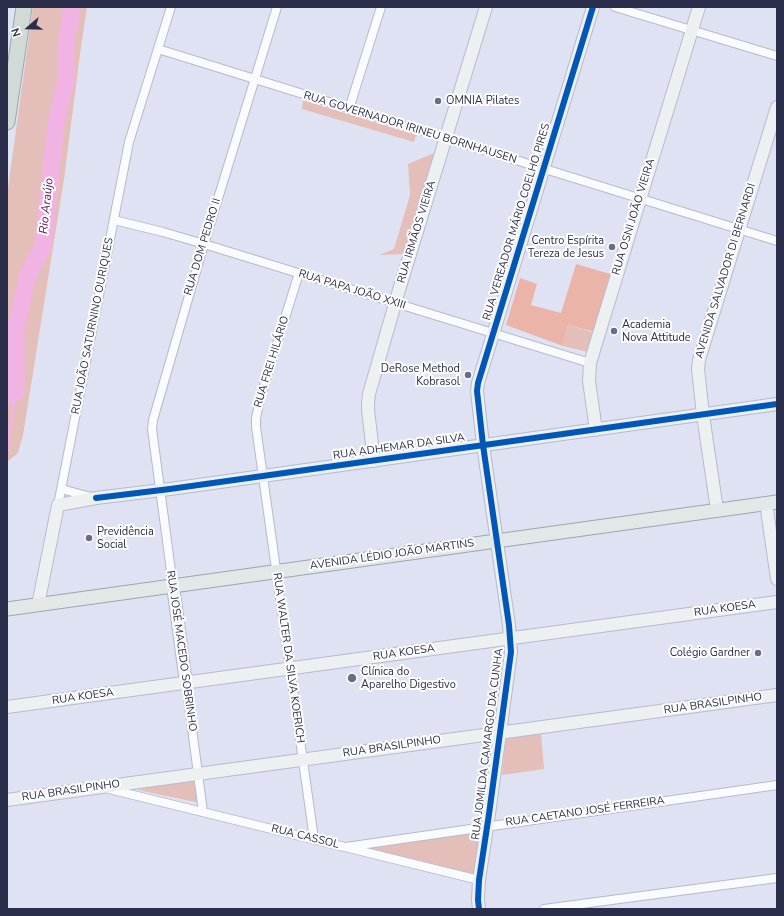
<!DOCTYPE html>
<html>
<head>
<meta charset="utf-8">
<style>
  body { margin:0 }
  #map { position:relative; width:784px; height:916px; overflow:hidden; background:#dfe2f2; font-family:"Nunito Sans",sans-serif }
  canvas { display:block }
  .frame { position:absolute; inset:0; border:8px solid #2b2e4b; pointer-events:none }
  .north { position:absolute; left:8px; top:8px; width:40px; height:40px; -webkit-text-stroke:3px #fff; paint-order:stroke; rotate:250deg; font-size:11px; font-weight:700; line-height:16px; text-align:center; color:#2b2e4b }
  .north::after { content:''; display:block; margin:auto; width:14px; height:18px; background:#2b2e4b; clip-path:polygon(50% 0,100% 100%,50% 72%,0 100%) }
</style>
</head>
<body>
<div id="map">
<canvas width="784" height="916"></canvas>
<div class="frame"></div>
<div class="north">N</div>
</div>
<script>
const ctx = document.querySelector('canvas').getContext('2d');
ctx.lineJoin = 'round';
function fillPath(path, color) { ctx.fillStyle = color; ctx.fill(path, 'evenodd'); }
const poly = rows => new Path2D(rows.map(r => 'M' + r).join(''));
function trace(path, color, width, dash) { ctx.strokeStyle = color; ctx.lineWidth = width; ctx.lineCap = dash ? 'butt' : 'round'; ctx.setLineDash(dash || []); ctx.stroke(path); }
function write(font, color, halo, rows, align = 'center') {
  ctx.font = font + ' "Nunito Sans",sans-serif'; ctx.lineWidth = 4; ctx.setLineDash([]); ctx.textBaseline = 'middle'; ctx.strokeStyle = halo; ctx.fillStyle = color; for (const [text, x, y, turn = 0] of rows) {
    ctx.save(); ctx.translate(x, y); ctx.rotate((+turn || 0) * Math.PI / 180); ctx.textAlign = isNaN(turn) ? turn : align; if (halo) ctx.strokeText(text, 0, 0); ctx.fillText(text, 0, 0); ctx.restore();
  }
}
fillPath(poly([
  [33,7,87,7,80,54,64,179,23,435,18,453,7,462,7,195],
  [303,100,416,135,414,142,302,109],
  [439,151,408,254,379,255,394,249,410,195,408,164],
  [568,325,596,333,588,352,563,346],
  [541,732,544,769,502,775,506,737],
  [196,777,200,803,138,790],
  [483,831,477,876,361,848]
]), '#e4bfb9');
fillPath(poly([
  [576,264,614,275,596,332,568,325,563,346,506,325,520,278,537,284,531,305,561,313]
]), '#ebb4a9');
trace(poly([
  [7,450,10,426,16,392]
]), '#f1b3e4', 3);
trace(poly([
  [7,396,16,392,16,327,28,275,43,246,56,123,66,80,66,45,72,7]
]), '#f1b3e4', 17);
const street = poly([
  [615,7,777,56],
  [158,49,777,241],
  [349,109,381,7],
  [114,220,163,232,204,244,590,363],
  [299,273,261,395,256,418,256,427,314,839],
  [65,490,91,497],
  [58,505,129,142,171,7],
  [173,586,152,429,153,420,204,244,277,7],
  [186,683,203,812],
  [109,789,479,880],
  [346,847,777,785],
  [544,909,777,878]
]);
const secondary = poly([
  [596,430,589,381,590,363,699,7],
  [374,461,368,410,368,403,369,394,399,290,486,7],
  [766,503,777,579],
  [717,510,703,415,698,369,699,360,777,107],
  [173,586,186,683],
  [38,605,58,505,96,498,170,489,777,404],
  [7,707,777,602],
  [7,800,777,695],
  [479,909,478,900,479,880,489,814,511,652,509,625,483,445,477,391,478,383,593,7]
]);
const primary = poly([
  [7,609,777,502]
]);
const highway = poly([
  [7,122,24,7]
]);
trace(street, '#b7bacf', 10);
trace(secondary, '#b7bacf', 14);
trace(primary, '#9ca7ab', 15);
trace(highway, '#9ca7ab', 17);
trace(street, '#fafbfd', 8);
trace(secondary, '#edf0f1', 12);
trace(primary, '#e2e7e7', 13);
trace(highway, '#d1dad7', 15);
trace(poly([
  [96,498,170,489,777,404],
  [479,909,478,900,479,880,489,814,511,652,509,625,483,445,477,391,478,383,593,7]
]), '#0057b8', 6);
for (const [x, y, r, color] of [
  [438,101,4,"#6a6d85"],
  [612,247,4,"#6a6d85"],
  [614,331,4,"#6a6d85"],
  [468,375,4,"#6a6d85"],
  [89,538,4,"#6a6d85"],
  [758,653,4,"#6a6d85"],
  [352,678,5,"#6a6d85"]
]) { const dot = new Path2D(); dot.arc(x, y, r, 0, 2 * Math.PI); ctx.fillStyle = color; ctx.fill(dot); trace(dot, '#fff', 1.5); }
write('11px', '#2b2e4b', '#fff', [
  ["OMNIA Pilates",446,101],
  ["Centro Espírita",604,241,"right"],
  ["Tereza de Jesus",604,254,"right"],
  ["Academia",622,325],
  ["Nova Attitude",622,338],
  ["DeRose Method",460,369,"right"],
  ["Kobrasol",460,382,"right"],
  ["Previdência",97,532],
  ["Social",97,545],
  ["Colégio Gardner",750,653,"right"],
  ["Clínica do",361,672],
  ["Aparelho Digestivo",361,685]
], 'left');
write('11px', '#2b2e4b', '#fff', [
  ["RUA GOVERNADOR IRINEU BORNHAUSEN",410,128,17],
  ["RUA OSNI JOÃO VIEIRA",634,217,-73],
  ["RUA VEREADOR MÁRIO COELHO PIRES",517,222,-73],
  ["RUA IRMÃOS VIEIRA",417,232,-73],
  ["RUA DOM PEDRO II",203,247,-73],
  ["AVENIDA SALVADOR DI BERNARDI",726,271,-73],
  ["RUA PAPA JOÃO XXIII",352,290,17],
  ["RUA JOÃO SATURNINO OURIQUES",93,326,-79],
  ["RUA FREI HILÁRIO",272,362,-73],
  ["RUA ADHEMAR DA SILVA",399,447,-8],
  ["AVENIDA LÉDIO JOÃO MARTINS",392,555,-8],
  ["RUA KOESA",725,609,-8],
  ["RUA JOSÉ MACEDO SOBRINHO",181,651,82],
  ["RUA KOESA",404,653,-8],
  ["RUA WALTER DA SILVA KOERICH",288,658,82],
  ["RUA KOESA",83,697,-8],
  ["RUA BRASILPINHO",713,704,-8],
  ["RUA JOMILDA CAMARGO DA CUNHA",488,744,-83],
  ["RUA BRASILPINHO",392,747,-8],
  ["RUA BRASILPINHO",71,791,-8],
  ["RUA CAETANO JOSÉ FERREIRA",585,812,-8],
  ["RUA CASSOL",305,837,14]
]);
write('italic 12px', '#60114f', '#fff', [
  ["Rio Araújo",47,206,-84]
]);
</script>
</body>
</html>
